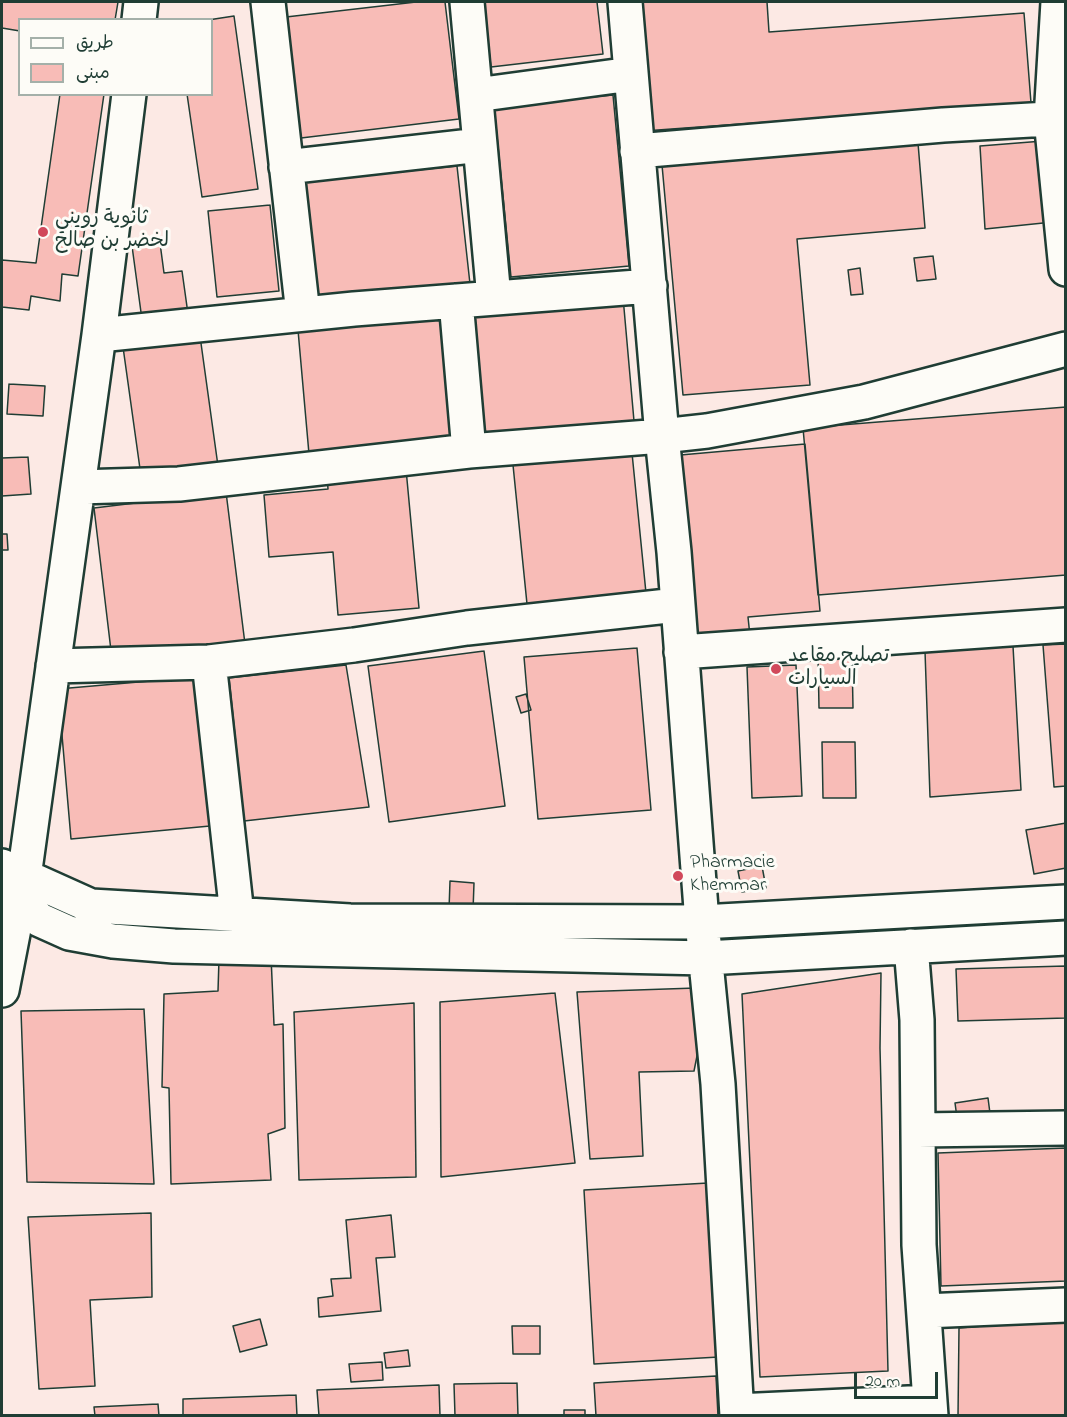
<!DOCTYPE html>
<html>
<head>
<meta charset="utf-8">
<style>
  body { margin:0 }
  #map { position:relative; width:1067px; height:1417px; overflow:hidden; background:#fce9e4; font-family:"Indie Flower","Playpen Sans Arabic",sans-serif }
  canvas { display:block }
  .frame { position:absolute; inset:0; border:3px solid #1f3d34; pointer-events:none }
  .legend { position:absolute; left:18px; top:18px; width:195px; height:78px; box-sizing:border-box; background:#fdfcf7; border:2px solid #a4b0a9; margin:0; padding:8px 10px; list-style:none; font-size:18px; color:#1f3d34 }
  .legend li { display:flex; align-items:center; gap:12px; height:30px }
  .legend b { width:30px; border:2px solid #a4b0a9 }
  .scale { position:absolute; left:854px; top:1372px; width:84px; height:27px; box-sizing:border-box; border:3px solid #1f3d34; border-top:0; padding-left:8px; font-size:18px; line-height:21px; white-space:nowrap; color:#1f3d34; -webkit-text-stroke:4px #fdfcf7; paint-order:stroke }
</style>
</head>
<body>
<div id="map">
<canvas width="1067" height="1417"></canvas>
<div class="frame"></div>
<ul class="legend">
<li><b style="height:8px;background:#fdfcf7"></b>طريق</li>
<li><b style="height:16px;background:#f8bcb7"></b>مبنى</li>
</ul>
<div class="scale">20 m</div>
</div>
<script>
const ctx = document.querySelector('canvas').getContext('2d');
ctx.lineJoin = 'round';
function fillPath(path, color) { ctx.fillStyle = color; ctx.fill(path, 'evenodd'); }
const poly = rows => new Path2D(rows.map(r => 'M' + r).join(''));
function trace(path, color, width, dash) { ctx.strokeStyle = color; ctx.lineWidth = width; ctx.lineCap = dash ? 'butt' : 'round'; ctx.setLineDash(dash || []); ctx.stroke(path); }
function write(font, color, halo, rows, align = 'center') {
  ctx.font = font + ' "Indie Flower","Playpen Sans Arabic",sans-serif'; ctx.lineWidth = 6; ctx.setLineDash([]); ctx.textBaseline = 'middle'; ctx.strokeStyle = halo; ctx.fillStyle = color; for (const [text, x, y, turn = 0] of rows) {
    ctx.save(); ctx.translate(x, y); ctx.rotate((+turn || 0) * Math.PI / 180); ctx.textAlign = isNaN(turn) ? turn : align; if (halo) ctx.strokeText(text, 0, 0); ctx.fillText(text, 0, 0); ctx.restore();
  }
}
const building = poly([
  [2,2,118,2,115,20,20,20,20,31,2,28,2,2],
  [416,2,445,2,459,119,301,138,286,17,416,2],
  [483,2,597,2,603,54,491,67,483,2],
  [635,2,767,2,769,32,1024,13,1031,103,644,131,635,2],
  [234,16,258,189,202,197,187,94,212,94,212,20,208,20,234,16],
  [60,94,104,94,78,276,62,274,60,301,31,296,29,310,2,307,2,260,36,263,60,94],
  [613,95,629,266,511,277,494,106,613,95],
  [1043,141,1053,222,985,229,980,146,1043,141],
  [918,143,925,228,797,239,810,385,683,395,662,165,918,143],
  [457,166,470,284,310,300,298,182,457,166],
  [270,205,279,291,217,297,208,211,270,205],
  [160,243,164,273,182,271,189,321,143,327,132,246,160,243],
  [933,256,936,279,917,281,914,258,933,256],
  [860,268,863,294,851,295,848,270,860,268],
  [623,297,634,421,484,433,474,310,623,297],
  [448,318,459,441,309,454,298,330,448,318],
  [200,336,218,466,141,476,123,347,200,336],
  [9,384,45,386,43,416,7,414,9,384],
  [1066,407,1066,575,818,595,803,428,1066,407],
  [631,443,646,593,527,604,512,455,631,443],
  [805,444,820,611,748,617,750,636,686,641,669,456,805,444],
  [28,457,31,494,2,496,2,458,28,457],
  [406,469,419,608,338,615,333,552,269,557,264,495,328,489,327,476,406,469],
  [226,492,245,644,112,659,94,508,226,492],
  [2,534,7,534,8,550,2,550,2,534],
  [1066,644,1066,786,1054,787,1043,645,1066,644],
  [1013,646,1021,790,930,797,925,651,1013,646],
  [637,648,651,810,538,819,524,657,637,648],
  [484,651,505,806,389,822,368,666,484,651],
  [818,655,852,655,853,708,819,708,818,655],
  [346,665,369,807,244,821,229,678,346,665],
  [796,665,802,796,752,798,747,667,796,665],
  [196,677,210,826,71,839,58,689,196,677],
  [526,694,531,710,521,713,516,697,526,694],
  [822,742,855,742,856,798,823,798,822,742],
  [1066,823,1066,868,1034,874,1026,830,1066,823],
  [762,866,766,888,742,892,738,871,762,866],
  [450,881,474,883,473,911,449,910,450,881],
  [271,956,274,1025,283,1024,285,1128,268,1134,271,1180,171,1184,169,1088,162,1087,164,994,218,991,219,959,271,956],
  [1066,966,1066,1018,958,1021,956,969,1066,966],
  [881,973,880,1048,888,1371,760,1377,742,994,881,973],
  [696,988,700,1041,694,1071,639,1072,643,1156,590,1159,577,992,696,988],
  [555,993,575,1163,441,1177,440,1002,555,993],
  [414,1003,416,1177,299,1180,294,1012,414,1003],
  [144,1009,154,1184,27,1182,21,1011,144,1009],
  [988,1098,991,1121,958,1125,955,1103,988,1098],
  [1066,1148,1066,1281,941,1286,938,1153,1066,1148],
  [708,1183,719,1357,594,1364,584,1190,708,1183],
  [151,1213,152,1297,90,1300,95,1386,39,1389,28,1217,151,1213],
  [391,1215,395,1257,376,1258,381,1311,319,1317,318,1298,333,1296,331,1279,351,1278,346,1220,391,1215],
  [260,1319,267,1345,240,1352,233,1326,260,1319],
  [1066,1319,1066,1416,958,1416,959,1328,1066,1319],
  [512,1326,540,1326,540,1354,513,1354,512,1326],
  [408,1350,410,1366,386,1368,384,1353,408,1350],
  [382,1362,383,1380,351,1382,349,1364,382,1362],
  [716,1376,718,1416,596,1416,594,1383,716,1376],
  [517,1383,518,1416,455,1416,454,1384,517,1383],
  [439,1385,440,1416,319,1416,317,1390,439,1385],
  [296,1395,297,1416,183,1416,183,1399,296,1395],
  [158,1404,159,1416,95,1416,94,1407,158,1404],
  [564,1410,585,1410,585,1416,564,1416,564,1410]
]);
fillPath(building, '#f8bcb7');
trace(building, '#1f3d34', 1.5);
const minor = poly([
  [268,2,303,314],
  [467,2,494,298],
  [625,2,662,436,674,552,702,922,718,1084,737,1416],
  [1058,2,1051,119,1066,269],
  [139,20,141,2],
  [476,95,631,74],
  [637,151,943,125,1066,118],
  [286,167,480,145],
  [456,301,469,451],
  [99,335,354,309,650,286],
  [78,487,179,484,469,451,662,436,707,431,864,402,1066,349],
  [681,652,1066,625],
  [209,662,237,915],
  [53,666,209,662,354,645,467,628,677,605],
  [2,866,91,906,350,921,702,922,1066,902],
  [2,874,20,903,40,920,69,933,113,941,174,946,706,958,1066,938],
  [911,946,917,1020,919,1245,931,1416],
  [2,990,24,877,99,335,129,94],
  [918,1130,1066,1128],
  [924,1311,1066,1305],
  [737,1411,930,1402]
]);
trace(minor, '#1f3d34', 38);
trace(minor, '#fdfcf7', 33);
for (const [x, y, r, color] of [
  [43,232,6,"#d1495b"],
  [776,669,6,"#d1495b"],
  [678,876,6,"#d1495b"]
]) { const dot = new Path2D(); dot.arc(x, y, r, 0, 2 * Math.PI); ctx.fillStyle = color; ctx.fill(dot); trace(dot, '#fdfcf7', 2); }
write('20px', '#1f3d34', '#fdfcf7', [
  ["ثانوية رويني",55,220],
  ["لخضر بن صالح",55,243],
  ["تصليح مقاعد",788,658],
  ["السيارات",788,681],
  ["Pharmacie",690,864],
  ["Khemmar",690,887]
], 'left');
</script>
</body>
</html>
